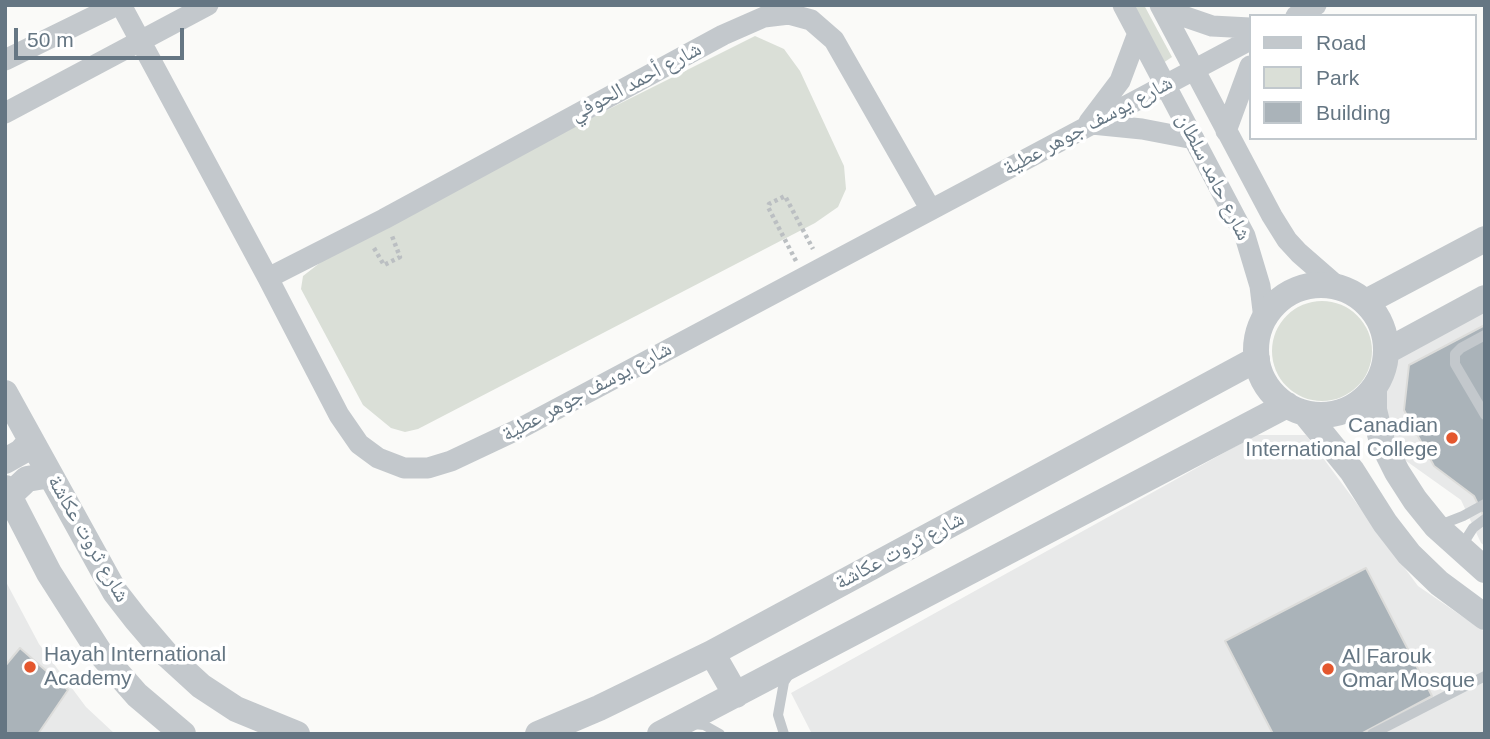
<!DOCTYPE html>
<html>
<head>
<meta charset="utf-8">
<style>
  body { margin:0 }
  #map { position:relative; width:1490px; height:739px; overflow:hidden; background:#fafaf8; font-family:Helvetica,sans-serif }
  canvas { display:block }
  .frame { position:absolute; inset:0; border:7px solid #657683; pointer-events:none }
  .legend { position:absolute; left:1249px; top:14px; width:228px; height:126px; box-sizing:border-box; background:#fff; border:2px solid #c1c8cd; margin:0; padding:9px 12px; list-style:none; font-size:21px; color:#657683 }
  .legend li { display:flex; align-items:center; gap:14px; height:35px }
  .legend b { width:35px; border:2px solid #c1c8cd }
  .scale { position:absolute; left:14px; top:28px; width:170px; height:32px; box-sizing:border-box; border:4px solid #657683; border-top:0; padding-left:9px; font-size:21px; line-height:24px; white-space:nowrap; color:#657683; -webkit-text-stroke:5px #fff; paint-order:stroke }
</style>
</head>
<body>
<div id="map">
<canvas width="1490" height="739"></canvas>
<div class="frame"></div>
<ul class="legend">
<li><b style="height:9px;background:#c3c8cc"></b>Road</li>
<li><b style="height:19px;background:#dadfd7"></b>Park</li>
<li><b style="height:19px;background:#aab3b9"></b>Building</li>
</ul>
<div class="scale">50 m</div>
</div>
<script>
const ctx = document.querySelector('canvas').getContext('2d');
ctx.lineJoin = 'round';
function fillPath(path, color) { ctx.fillStyle = color; ctx.fill(path, 'evenodd'); }
const poly = rows => new Path2D(rows.map(r => 'M' + r).join(''));
function trace(path, color, width, dash) { ctx.strokeStyle = color; ctx.lineWidth = width; ctx.lineCap = dash ? 'butt' : 'round'; ctx.setLineDash(dash || []); ctx.stroke(path); }
function write(font, color, halo, rows, align = 'center') {
  ctx.font = font + ' Helvetica,"Noto Naskh Arabic",sans-serif'; ctx.lineWidth = 7; ctx.setLineDash([]); ctx.textBaseline = 'middle'; ctx.strokeStyle = halo; ctx.fillStyle = color; for (const [text, x, y, turn = 0] of rows) {
    ctx.save(); ctx.translate(x, y); ctx.rotate((+turn || 0) * Math.PI / 180); ctx.textAlign = isNaN(turn) ? turn : align; if (halo) ctx.strokeText(text, 0, 0); ctx.fillText(text, 0, 0); ctx.restore();
  }
}
fillPath(poly([
  [1485,305,1485,546,1481,543,1461,500,1395,453,1380,381,1401,348],
  [1256,435,1306,435,1418,586,1485,632,1485,734,812,734,791,693],
  [5,580,39,644,86,707,115,734,5,734]
]), '#e8e9e9');
fillPath(poly([
  [1128,5,1144,5,1172,57,1160,65],
  [755,36,784,49,800,71,844,166,846,189,838,207,815,223,418,429,405,432,391,428,363,405,301,289,303,276,330,255,603,112],
  '1272 351a50 50 0 1 1 100 0a50 50 0 1 1-100 0Z'
]), '#dadfd7');
const building = poly([
  [1485,325,1485,519,1474,496,1434,466,1404,410,1409,365,1485,325],
  [1366,568,1432,696,1361,734,1273,734,1225,641,1366,568],
  [20,648,68,690,38,734,5,734,5,666,20,648]
]);
fillPath(building, '#aab3b9');
trace(building, '#dcdcda', 2);
trace(poly([
  [374,248,384,265,400,257,392,236],
  [796,261,768,207,769,204,785,196,813,249]
]), '#bbbfc2', 4.5, [3.5, 3.5]);
trace(poly([
  [1485,335,1461,348,1455,354,1455,364,1485,415],
  [1440,525,1463,516,1485,504],
  [1461,547,1473,528,1485,519],
  [693,724,704,725,720,734],
  [784,734,778,715,784,682,790,673],
  [1372,734,1485,676]
]), '#c3c8cc', 10);
trace(poly([
  [121,5,268,278,339,415,359,444,378,458,404,468,428,468,451,461,521,428,1250,40],
  [1123,5,1245,236,1260,286,1264,319],
  [1160,5,1272,216,1287,240,1299,253,1338,287],
  [1166,5,1180,15,1212,26,1250,28],
  [1296,16,1316,5],
  [5,60,117,5],
  [5,113,208,5],
  [1089,122,1120,81,1138,33],
  [1092,124,1142,129,1194,139],
  [1226,131,1250,66],
  [268,278,384,219,723,35,764,17,789,14,811,20,834,40,931,210]
]), '#c3c8cc', 21);
trace(poly([
  '1256 350a65 65 0 1 1 130 0a65 65 0 1 1-130 0Z',
  [1366,302,1485,239],
  [1387,351,1485,298],
  [1374,389,1374,410,1382,442,1397,472,1415,500,1436,526,1485,570],
  [5,393,115,592,136,619,166,654,201,686,236,709,297,734],
  [1305,413,1352,471,1385,523,1409,554,1439,583,1485,617],
  [5,461,21,452,31,441],
  [5,488,49,573,100,653,137,695,183,734],
  [9,496,27,479,50,475],
  [712,653,736,695],
  [538,734,599,708,712,653,1257,359],
  [660,734,1287,405]
]), '#c3c8cc', 26);
for (const [x, y, r, color] of [
  [1452,438,7,"#e4572e"],
  [30,667,7,"#e4572e"],
  [1328,669,7,"#e4572e"]
]) { const dot = new Path2D(); dot.arc(x, y, r, 0, 2 * Math.PI); ctx.fillStyle = color; ctx.fill(dot); trace(dot, '#fff', 2.5); }
write('21px', '#657683', '#fff', [
  ["شارع أحمد الحوفي",636,82,-28],
  ["شارع يوسف جوهر عطية",1088,126,-28],
  ["شارع حامد سلطان",1213,177,63],
  ["شارع يوسف جوهر عطية",587,392,-28],
  ["شارع ثروت عكاشة",88,539,60],
  ["شارع ثروت عكاشة",900,551,-28]
]);
write('21px', '#657683', '#fff', [
  ["Canadian",1438,426,"right"],
  ["International College",1438,450,"right"],
  ["Hayah International",44,655],
  ["Academy",44,679],
  ["Al Farouk",1342,657],
  ["Omar Mosque",1342,681]
], 'left');
</script>
</body>
</html>
